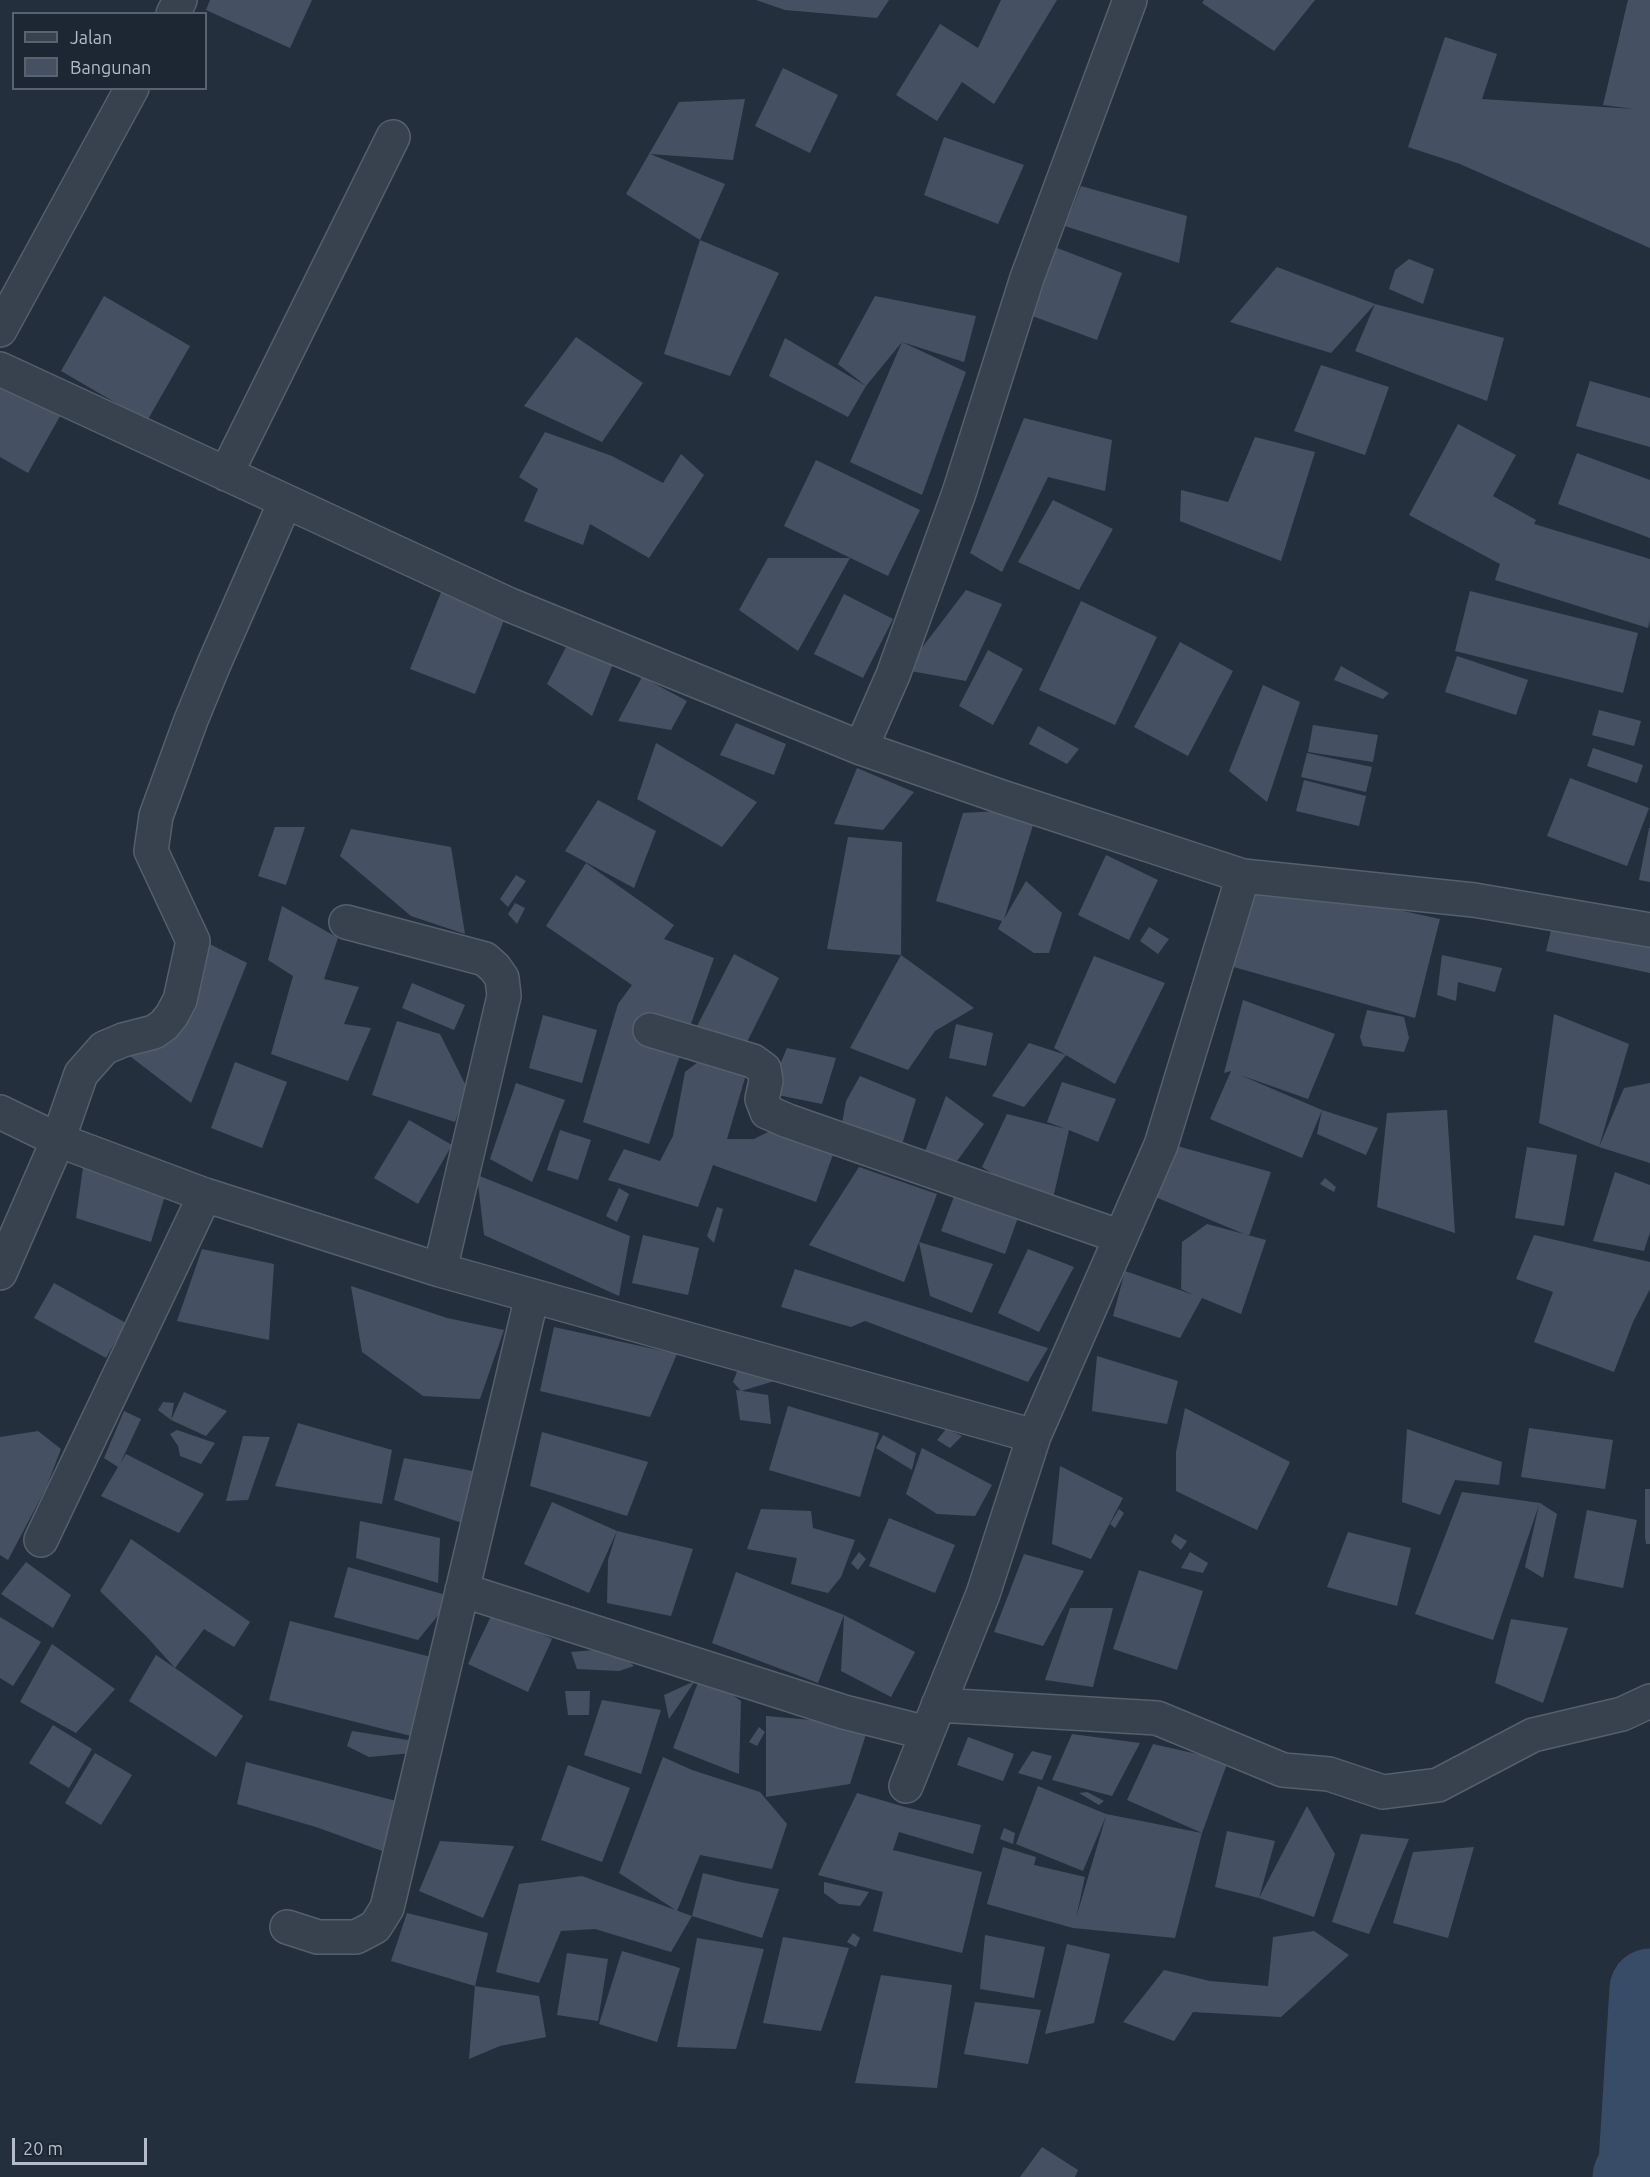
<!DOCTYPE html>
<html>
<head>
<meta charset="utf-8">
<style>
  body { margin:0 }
  #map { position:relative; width:1650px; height:2177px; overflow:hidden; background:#242f3e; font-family:Ubuntu,sans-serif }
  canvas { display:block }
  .legend { position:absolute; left:12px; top:12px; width:195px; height:78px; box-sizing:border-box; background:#1d2633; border:2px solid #59626f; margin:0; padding:8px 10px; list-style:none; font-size:18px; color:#b4bcc9 }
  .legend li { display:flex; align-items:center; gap:12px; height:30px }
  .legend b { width:30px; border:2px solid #59626f }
  .scale { position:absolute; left:12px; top:2138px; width:135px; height:27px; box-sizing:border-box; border:3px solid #b4bcc9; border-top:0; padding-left:8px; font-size:18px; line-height:21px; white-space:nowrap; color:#b4bcc9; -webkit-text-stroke:4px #1d2633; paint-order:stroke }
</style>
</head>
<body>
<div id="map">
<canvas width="1650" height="2177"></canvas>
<ul class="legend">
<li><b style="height:8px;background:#38414e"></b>Jalan</li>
<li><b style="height:16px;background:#455162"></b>Bangunan</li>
</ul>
<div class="scale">20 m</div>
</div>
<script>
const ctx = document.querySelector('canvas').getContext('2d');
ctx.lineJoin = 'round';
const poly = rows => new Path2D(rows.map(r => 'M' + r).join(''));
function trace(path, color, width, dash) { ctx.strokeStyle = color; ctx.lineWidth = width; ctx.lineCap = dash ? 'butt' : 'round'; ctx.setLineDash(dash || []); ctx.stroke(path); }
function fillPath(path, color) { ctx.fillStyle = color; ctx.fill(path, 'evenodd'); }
trace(poly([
  [1633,2177,1639,2164,1650,1989]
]), '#394c67', 81);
fillPath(poly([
  [210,0,312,0,290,48,206,10],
  [756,0,889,0,877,18,785,10],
  [1001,0,1057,0,994,104,962,82,937,121,896,95,940,24,978,48],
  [1204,0,1315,0,1274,51,1202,3],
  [1628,0,1650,0,1650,248,1460,164,1408,147,1445,37,1497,54,1482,99,1634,109,1603,105],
  [783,68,838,95,810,153,755,126],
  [745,99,733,160,650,154,725,184,700,240,779,273,730,376,664,354,700,240,626,194,679,102],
  [944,137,1024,165,998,224,924,195],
  [1081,186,1187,216,1179,263,1065,226],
  [1052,246,1122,273,1097,340,1027,314],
  [1409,259,1434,269,1423,304,1389,289,1395,270],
  [1277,267,1375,304,1504,338,1487,401,1355,351,1375,304,1331,353,1230,322],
  [104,296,190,346,147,421,61,371],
  [875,296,976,316,964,362,902,342,966,372,922,495,850,462,902,342,866,386,848,417,769,376,785,338,866,386,838,364],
  [576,337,643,383,602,442,524,406],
  [1321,365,1389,387,1365,455,1294,431],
  [0,375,64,409,28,473,0,457],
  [1590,381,1650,398,1650,447,1576,426],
  [1024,418,1112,440,1105,491,1048,477,1002,572,970,553],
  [1458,424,1516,455,1493,496,1536,520,1534,524,1650,559,1650,620,1648,628,1495,580,1500,564,1409,515],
  [545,432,612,456,663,483,681,454,704,475,649,558,590,524,583,545,524,521,538,489,519,477],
  [1255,437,1315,452,1281,561,1180,521,1181,490,1228,502],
  [1577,453,1650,480,1650,538,1558,504],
  [816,460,920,510,888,576,784,526],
  [1053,500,1113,529,1079,590,1018,562],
  [768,558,850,558,798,651,739,610],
  [446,580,510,605,475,694,410,669],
  [966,590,1002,604,966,681,905,670],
  [1470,591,1638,633,1623,693,1455,651],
  [844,594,893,619,863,678,814,654],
  [1081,601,1157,637,1115,725,1039,690],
  [1180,642,1233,671,1188,756,1134,727],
  [566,647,613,664,592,716,547,684],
  [988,650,1023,669,993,725,959,706],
  [1457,656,1528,680,1516,715,1445,692],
  [1341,666,1389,693,1383,699,1334,680],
  [642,677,687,701,671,730,618,721],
  [1263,685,1300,702,1267,802,1229,771],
  [1599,710,1641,721,1634,746,1592,735],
  [736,723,786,744,774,775,720,755],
  [1313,725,1378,735,1373,762,1308,752],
  [1038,726,1079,749,1067,764,1029,744],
  [656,743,757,802,722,847,637,799],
  [1593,748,1643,765,1637,783,1587,766],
  [1307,753,1372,767,1366,792,1301,777],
  [857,768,914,792,883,830,834,824],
  [1570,778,1649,808,1627,866,1547,836],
  [1304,780,1366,796,1359,826,1296,811],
  [598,800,656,831,634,888,565,851],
  [1038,809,1004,919,1026,881,1062,913,1049,953,1034,953,998,929,1002,921,936,901,963,813],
  [275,827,305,827,286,885,258,876],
  [1649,828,1650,828,1650,882,1639,880],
  [351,829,451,847,465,934,411,916,340,856],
  [848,837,902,842,901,955,827,949],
  [1106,855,1158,880,1129,940,1078,915],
  [586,863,674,925,664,939,714,958,649,1144,583,1122,618,1004,632,985,546,926],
  [516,875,526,881,508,907,500,899],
  [1243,876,1440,919,1415,1018,1230,966],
  [515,903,525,908,517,924,508,914],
  [282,906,338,938,324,979,359,987,344,1024,371,1028,348,1081,271,1054,293,976,268,960],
  [1554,918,1650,939,1650,973,1546,951],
  [1149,927,1169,939,1158,954,1140,941],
  [194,936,247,963,191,1103,131,1057],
  [734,954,779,978,740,1056,750,1061,727,1139,754,1139,786,1123,840,1135,816,1202,713,1165,698,1207,608,1180,624,1149,660,1161,673,1136,685,1072,720,1045,694,1032],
  [901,955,974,1008,935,1031,908,1070,850,1048],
  [1442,955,1502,968,1495,992,1458,982,1456,1001,1437,995],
  [1094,956,1165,983,1115,1084,1054,1048],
  [412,983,465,1005,454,1030,402,1008],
  [1243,1000,1335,1034,1308,1099,1240,1075,1322,1110,1378,1128,1366,1155,1317,1134,1322,1110,1302,1158,1210,1119,1231,1071,1224,1073],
  [1367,1010,1404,1017,1409,1038,1404,1052,1363,1046,1360,1037],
  [1554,1014,1629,1044,1599,1147,1539,1123],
  [543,1015,597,1030,582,1083,529,1068],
  [397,1021,440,1034,467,1088,455,1122,372,1095],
  [956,1024,993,1033,986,1066,949,1058],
  [1029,1043,1066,1055,1024,1107,992,1096],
  [787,1048,836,1058,822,1104,768,1093],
  [235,1062,287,1082,262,1148,211,1128],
  [860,1076,916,1099,900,1151,840,1135,846,1101],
  [1062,1082,1116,1099,1098,1142,1069,1130,1050,1211,982,1167,1007,1114,1066,1129,1047,1122],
  [516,1083,565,1100,532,1182,490,1159],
  [1650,1083,1650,1163,1599,1147,1624,1088],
  [946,1096,984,1124,944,1179,918,1170],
  [1447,1110,1455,1233,1377,1207,1387,1113],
  [409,1120,452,1145,418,1204,374,1178],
  [560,1130,591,1140,578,1180,547,1170],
  [1177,1146,1271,1172,1249,1236,1141,1191],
  [1527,1147,1577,1155,1564,1226,1515,1218],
  [84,1160,169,1182,151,1242,76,1218],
  [859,1167,937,1194,919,1242,993,1264,972,1313,930,1296,919,1242,904,1282,809,1245],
  [1615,1172,1650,1185,1650,1232,1644,1251,1593,1241],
  [477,1175,630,1236,619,1296,484,1235],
  [1325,1178,1336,1187,1334,1192,1320,1184],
  [958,1186,1021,1209,1005,1254,941,1231],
  [619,1188,629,1194,617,1222,606,1216],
  [717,1207,723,1209,714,1243,707,1236],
  [1207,1224,1266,1240,1241,1314,1202,1298,1180,1338,1113,1316,1125,1271,1194,1295,1181,1289,1182,1242],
  [643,1235,699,1248,688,1295,632,1283],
  [1534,1235,1650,1262,1650,1289,1633,1322,1614,1372,1534,1342,1553,1292,1516,1279],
  [202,1249,274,1264,269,1340,177,1321],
  [1028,1249,1074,1267,1039,1332,998,1313],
  [795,1269,1048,1348,1028,1382,865,1321,851,1327,781,1307],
  [54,1283,126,1323,106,1358,34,1318],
  [351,1286,447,1318,504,1330,480,1399,423,1396,362,1352],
  [554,1327,677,1354,650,1417,540,1391],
  [1097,1356,1178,1381,1167,1424,1092,1411],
  [738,1369,778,1380,741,1391,733,1382],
  [736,1390,768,1395,771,1424,740,1420],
  [184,1392,227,1411,206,1436,171,1420,158,1410,163,1402,174,1403,171,1420],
  [788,1406,879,1433,860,1497,769,1470],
  [1185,1408,1290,1462,1257,1530,1176,1491,1176,1452],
  [124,1411,141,1419,120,1464,126,1454,204,1494,179,1533,101,1496,118,1467,104,1458],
  [298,1423,392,1450,382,1504,275,1486],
  [1529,1428,1613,1440,1605,1489,1521,1477],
  [946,1429,962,1436,950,1448,937,1440],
  [1407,1429,1502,1462,1499,1485,1455,1480,1440,1515,1402,1502],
  [177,1430,215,1443,201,1464,180,1456,178,1446,170,1434],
  [38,1431,61,1449,46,1488,8,1560,0,1555,0,1437],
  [542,1432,648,1462,627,1516,530,1486],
  [883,1435,916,1453,912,1470,876,1448],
  [243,1436,270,1437,248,1500,226,1501],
  [922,1448,992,1485,975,1516,937,1514,906,1494],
  [404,1458,478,1472,468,1525,394,1500],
  [1060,1466,1123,1498,1091,1559,1052,1544],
  [1645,1489,1650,1489,1650,1544,1646,1544,1645,1537],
  [1462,1492,1540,1503,1557,1514,1543,1578,1525,1567,1539,1505,1493,1640,1415,1614],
  [552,1502,617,1531,693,1549,671,1616,607,1603,608,1560,617,1531,589,1593,524,1564],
  [761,1509,811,1511,813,1528,855,1540,841,1577,828,1593,791,1584,797,1558,747,1549],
  [1119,1509,1124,1513,1115,1528,1110,1524],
  [1587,1510,1637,1520,1623,1588,1574,1578],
  [889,1518,955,1545,935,1593,869,1566],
  [360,1521,440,1538,438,1583,356,1558],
  [1348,1532,1411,1548,1397,1606,1327,1587],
  [1175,1534,1187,1541,1181,1550,1171,1542],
  [131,1539,250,1622,234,1647,204,1629,175,1668,243,1716,216,1757,129,1701,156,1655,175,1668,147,1637,100,1591],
  [859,1552,866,1559,858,1570,851,1563],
  [1190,1552,1208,1563,1203,1573,1181,1568],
  [1024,1554,1084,1571,1043,1646,994,1632],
  [26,1562,71,1595,53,1628,1,1594],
  [348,1567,453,1597,418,1640,334,1617],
  [1139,1570,1203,1591,1177,1670,1113,1649],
  [736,1572,844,1615,818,1683,712,1643],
  [1070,1608,1113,1608,1093,1687,1045,1680],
  [493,1612,552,1639,528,1692,468,1664],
  [844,1615,915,1652,891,1697,841,1671],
  [0,1617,41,1642,13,1686,0,1678],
  [1511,1619,1568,1628,1543,1703,1495,1683],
  [290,1621,435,1658,415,1737,269,1700],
  [52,1644,115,1689,76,1733,20,1702],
  [606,1649,620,1653,634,1666,619,1671,577,1669,571,1652],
  [702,1672,741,1701,739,1774,673,1748],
  [695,1681,669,1719,664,1695],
  [565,1691,590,1691,589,1715,568,1715],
  [602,1700,661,1710,641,1774,584,1755],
  [766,1716,869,1725,850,1784,766,1797],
  [53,1725,92,1749,69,1788,29,1763],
  [759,1727,765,1732,757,1746,749,1742],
  [352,1731,408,1740,412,1753,369,1757,347,1746],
  [1072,1734,1140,1743,1112,1796,1052,1780],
  [968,1737,1014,1754,1003,1781,957,1765],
  [1153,1744,1228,1761,1202,1833,1127,1800],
  [1032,1751,1052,1756,1042,1780,1018,1773],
  [95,1753,132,1775,101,1825,65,1803],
  [663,1757,692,1770,760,1792,787,1824,772,1869,700,1855,677,1911,619,1873],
  [246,1762,400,1802,385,1852,316,1827,237,1804],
  [568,1765,630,1788,602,1862,541,1840],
  [1038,1786,1106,1814,1202,1833,1175,1938,1073,1928,987,1904,1003,1847,1036,1857,1034,1865,1085,1877,1076,1918,1106,1816,1083,1871,1016,1844],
  [1087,1792,1104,1801,1099,1805,1079,1793],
  [857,1793,905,1807,981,1825,973,1854,899,1832,893,1850,982,1872,962,1953,873,1931,883,1892,818,1875],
  [1307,1806,1335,1854,1314,1917,1259,1898],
  [1004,1828,1015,1833,1013,1844,1000,1839],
  [1227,1831,1275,1841,1259,1898,1215,1887],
  [1361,1834,1409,1839,1369,1934,1332,1922],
  [440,1841,514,1846,483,1918,419,1891],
  [1474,1847,1448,1938,1393,1923,1413,1852],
  [703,1873,740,1882,779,1889,762,1938,692,1916],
  [582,1876,692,1916,671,1952,595,1929,561,1931,539,1983,496,1972,519,1884],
  [824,1882,869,1892,860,1906,839,1904,824,1893],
  [407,1913,488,1933,475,1986,539,1996,546,2037,500,2046,469,2059,475,1986,391,1961],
  [1314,1931,1349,1955,1281,2017,1193,2012,1174,2041,1123,2022,1164,1970,1210,1981,1268,1986,1273,1937],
  [853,1933,860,1938,856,1947,847,1942],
  [985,1935,1045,1947,1034,1998,980,1989],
  [783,1937,849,1948,821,2031,763,2023],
  [697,1938,764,1949,736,2049,677,2047],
  [1067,1944,1110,1954,1094,2023,1045,2034],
  [622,1951,680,1968,657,2042,599,2024],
  [567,1953,608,1959,598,2021,557,2015],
  [881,1975,952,1985,937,2088,855,2083],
  [975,2002,1041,2010,1028,2064,964,2054],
  [1042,2147,1078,2170,1075,2177,1020,2177]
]), '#455162');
const minor = poly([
  [173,14,180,0],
  [0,330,132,88],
  [0,369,510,605,861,748,1002,797,1243,876,1474,900,1650,930],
  [226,474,393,137],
  [861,748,893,675,959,493,1027,278,1130,0],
  [346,922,485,959,495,968,502,978,504,996,440,1270],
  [650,1030,753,1061,764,1069,766,1081,762,1099,767,1112,788,1121,1121,1237],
  [0,1112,58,1140,205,1195,440,1270,1034,1436],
  [0,1273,58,1140,81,1074,104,1048,123,1040,154,1032,164,1025,172,1015,180,1000,193,941,151,851,156,816,191,720,214,664,285,502],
  [41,1540,205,1195],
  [462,1590,844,1712,927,1733],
  [938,1705,1157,1718,1283,1770,1329,1774,1383,1792,1438,1785,1533,1735,1622,1714,1650,1701],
  [906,1786,983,1594,1034,1436,1161,1145,1243,876],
  [287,1927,318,1937,356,1937,375,1927,387,1908,532,1296]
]);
trace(minor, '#565f6c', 36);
trace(minor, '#38414e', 33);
</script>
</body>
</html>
